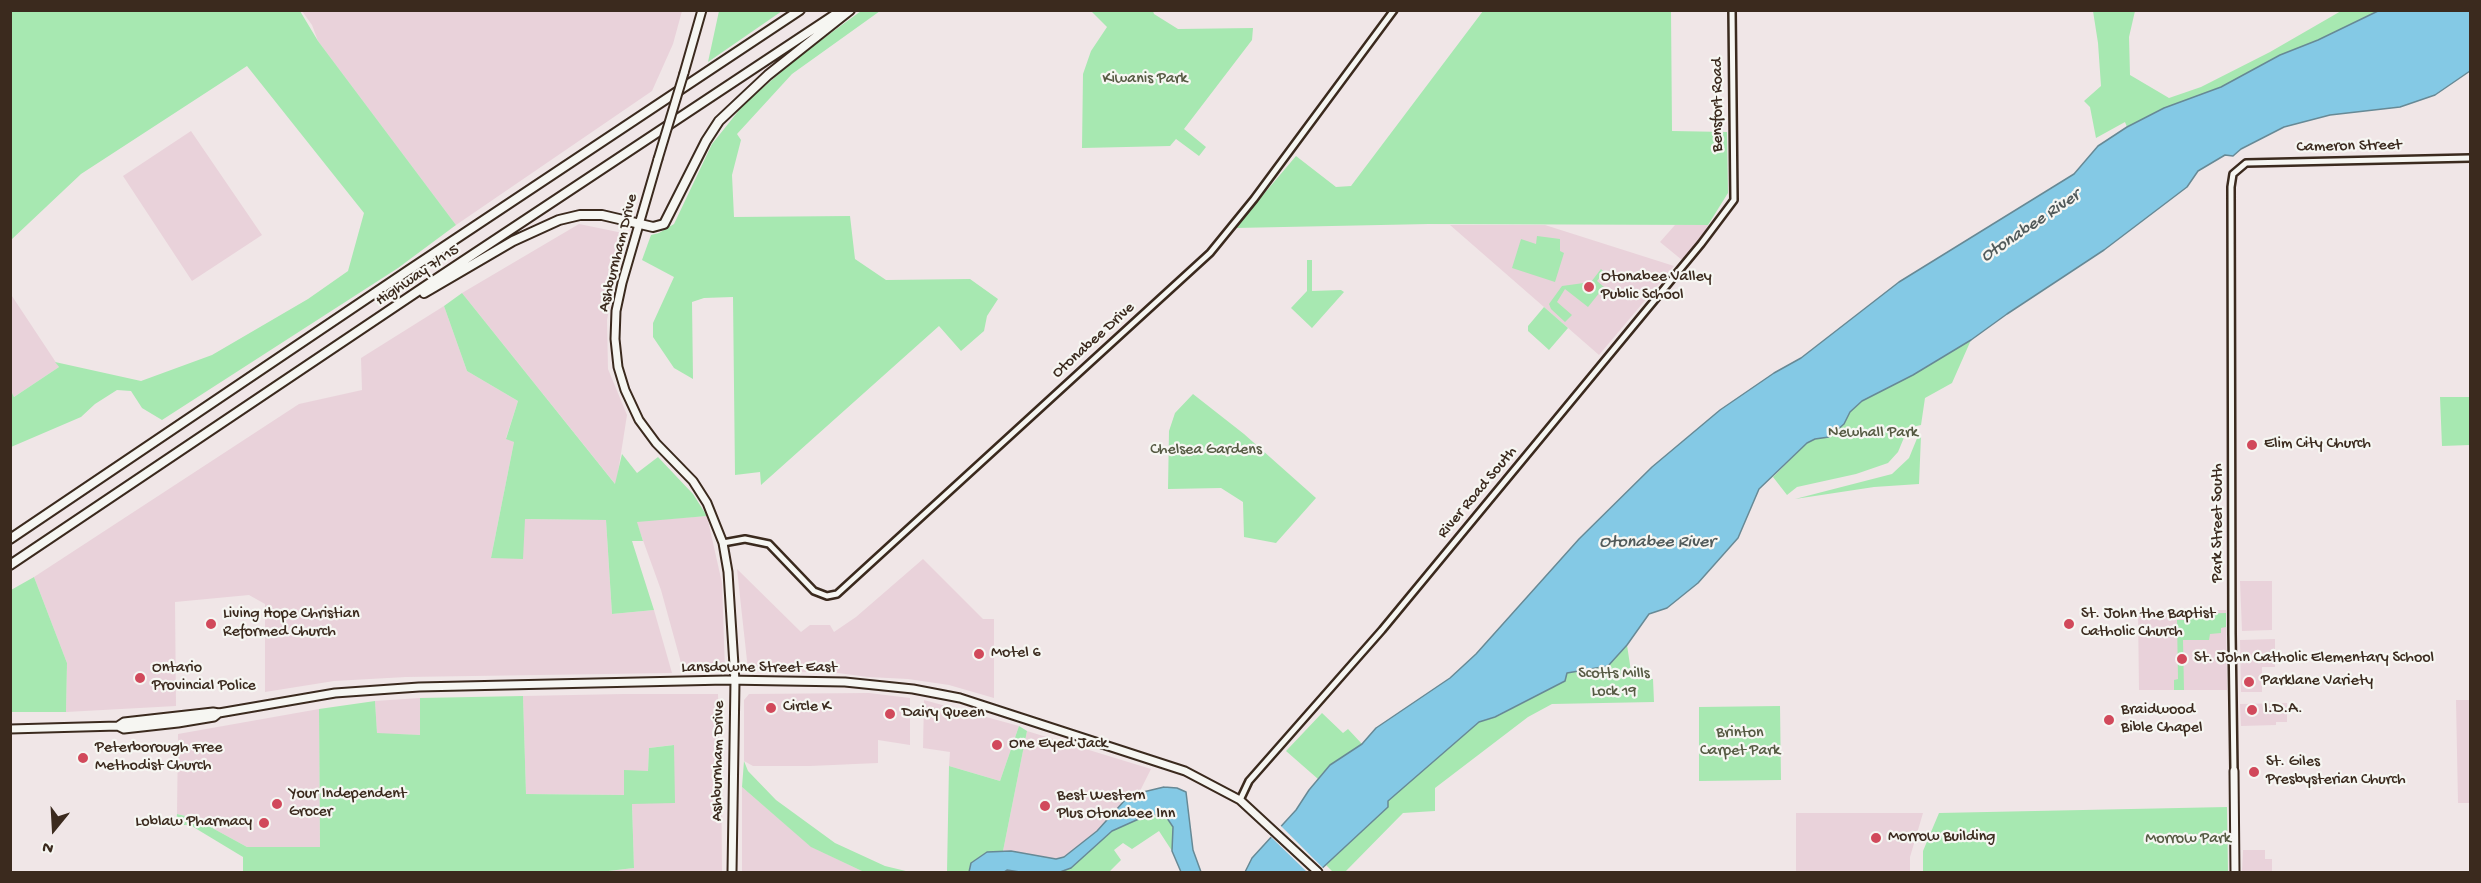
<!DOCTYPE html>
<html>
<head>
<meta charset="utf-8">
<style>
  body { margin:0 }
  #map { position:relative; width:2481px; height:883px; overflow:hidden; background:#f0e6e7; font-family:"Gochi Hand",sans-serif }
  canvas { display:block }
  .frame { position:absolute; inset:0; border:12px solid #3b2a1e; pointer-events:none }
  .north { position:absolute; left:24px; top:799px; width:60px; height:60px; -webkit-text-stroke:4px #f6f6f2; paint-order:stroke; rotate:198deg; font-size:16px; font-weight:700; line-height:24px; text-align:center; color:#3b2a1e }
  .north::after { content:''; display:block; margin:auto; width:21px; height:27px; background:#3b2a1e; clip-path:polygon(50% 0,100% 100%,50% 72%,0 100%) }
</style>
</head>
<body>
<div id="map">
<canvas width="2481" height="883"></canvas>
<div class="frame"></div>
<div class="north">N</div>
</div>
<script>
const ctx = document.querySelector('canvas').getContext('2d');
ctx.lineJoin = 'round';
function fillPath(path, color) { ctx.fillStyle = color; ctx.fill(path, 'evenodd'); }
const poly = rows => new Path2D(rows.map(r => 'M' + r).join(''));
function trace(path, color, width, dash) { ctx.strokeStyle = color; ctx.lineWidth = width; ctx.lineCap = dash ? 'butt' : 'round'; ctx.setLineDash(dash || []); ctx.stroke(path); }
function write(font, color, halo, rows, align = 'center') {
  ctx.font = font + ' "Gochi Hand",sans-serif'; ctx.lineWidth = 4.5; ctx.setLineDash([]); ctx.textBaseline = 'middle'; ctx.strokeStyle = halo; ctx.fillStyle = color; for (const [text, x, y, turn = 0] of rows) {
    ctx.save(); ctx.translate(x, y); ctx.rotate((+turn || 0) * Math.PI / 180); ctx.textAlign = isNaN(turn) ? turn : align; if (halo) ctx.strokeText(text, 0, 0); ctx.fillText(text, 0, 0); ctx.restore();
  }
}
fillPath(poly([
  [302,11,682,11,673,44,652,91,456,225,318,41,312,25],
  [191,131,262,235,192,281,123,176],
  [579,224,623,233,607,320,608,369,627,415,616,485,462,293],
  [1450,225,1545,225,1674,266,1599,355],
  [1675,225,1708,225,1701,238,1682,260,1660,242],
  [10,293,59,367,14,397,10,391],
  [444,306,467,371,518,401,506,438,514,442,491,558,524,519,606,520,612,614,654,610,672,673,406,677,334,681,265,692,265,604,249,595,175,602,176,706,66,712,67,663,34,577,299,404,362,390,361,358],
  [707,516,722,583,725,670,683,670,661,590,636,521],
  [923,559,983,619,994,619,994,698,949,685,908,679,868,677,838,673,748,670,737,569,801,632,810,625,830,625,834,632,856,617],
  [2240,581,2272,581,2272,630,2242,631],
  [2138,610,2226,610,2227,690,2139,690],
  [2275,639,2275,667,2262,667,2262,692,2241,692,2240,640],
  [869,693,910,698,910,745,878,740,878,763,810,766,753,766,744,761,744,700,749,694],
  [623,694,718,694,719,743,721,744,722,872,600,872,634,868,632,803,673,745,649,748,648,771,625,795,526,794,523,696],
  [420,698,420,735,377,734,375,701],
  [924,700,1019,726,1000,781,949,766,950,752,923,748],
  [2456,700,2470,700,2470,803,2458,803],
  [2287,703,2287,722,2276,722,2276,725,2241,726,2240,704],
  [319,709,320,847,247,847,194,818,177,814,178,734],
  [1027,731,1151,769,1139,793,1125,800,1097,831,1064,857,1056,859,1003,851],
  [742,787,812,847,864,872,742,872],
  [1796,813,1923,813,1910,857,1910,872,1796,872],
  [2243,850,2265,850,2265,859,2272,859,2272,872,2242,872]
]), '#e9d2da');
fillPath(poly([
  [10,11,300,11,318,41,456,225,398,268,162,420,142,408,131,391,117,390,95,404,81,417,11,447,11,391,14,397,59,367,55,362,141,381,212,355,308,299,348,271,364,213,247,66,81,174,11,240],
  [719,11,719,10,782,11,708,62],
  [861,11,880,11,792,74,737,134,741,140,732,175,734,217,850,216,855,259,886,280,970,279,998,299,987,316,984,331,961,351,939,326,761,485,760,472,735,475,733,297,704,298,692,302,693,379,674,368,653,337,653,323,674,277,642,260,651,235,659,233,674,224,712,144,744,104,802,54],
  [1091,11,1153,11,1154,14,1178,29,1253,28,1252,40,1184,129,1206,147,1199,156,1176,139,1170,146,1082,148,1083,74,1091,51,1107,27],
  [1483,11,1671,11,1672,131,1727,132,1728,193,1708,225,1429,224,1235,228,1296,156,1336,187,1351,186],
  [2093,11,2135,11,2129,37,2130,75,2169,98,2201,87,2270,52,2341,11,2378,11,2318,40,2280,55,2221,87,2164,108,2127,127,2125,122,2096,138,2090,107,2084,101,2101,86,2098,43],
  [1537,236,1560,239,1560,251,1564,253,1555,282,1512,268,1521,239,1536,244],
  [1307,260,1312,260,1312,291,1341,290,1344,292,1312,328,1291,308,1307,291],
  [1601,269,1604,272,1597,281,1604,287,1588,307,1565,289,1557,302,1572,315,1565,322,1551,309,1549,304,1562,286,1591,282],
  [462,293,615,484,622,454,637,473,658,457,693,494,707,516,637,522,643,541,632,541,654,610,612,614,606,520,525,519,523,559,491,558,514,442,506,439,518,401,467,371,444,306],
  [1544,307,1568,328,1549,350,1528,331,1528,326],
  [1971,340,1952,383,1925,398,1921,425,1908,428,1898,452,1888,463,1856,474,1797,487,1787,495,1773,477,1807,443,1844,424,1850,412,1862,401,1913,375],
  [1193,394,1244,434,1316,498,1276,543,1244,537,1243,502,1221,488,1168,489,1169,431,1175,413],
  [2440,397,2470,397,2470,445,2442,446],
  [1918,436,1921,436,1919,484,1874,487,1795,499,1892,474,1909,458],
  [34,577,67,663,66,712,11,712,11,590],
  [2226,613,2226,627,2221,628,2221,633,2210,634,2209,640,2183,640,2184,690,2174,690,2174,680,2178,679,2177,620,2189,620,2190,614],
  [1627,645,1632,678,1653,679,1654,702,1552,704,1528,717,1435,788,1435,811,1403,813,1345,872,1333,872,1326,865,1388,807,1388,801,1479,722,1496,717,1565,681,1567,673,1608,666],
  [523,696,526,794,624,795,624,770,648,771,649,748,674,745,675,803,632,804,634,868,600,872,243,872,243,857,190,825,176,825,177,814,194,818,247,847,320,847,319,709,375,701,377,733,420,735,420,698],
  [1780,706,1781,780,1699,781,1699,707],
  [1322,713,1343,733,1348,729,1362,744,1330,765,1318,779,1286,751],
  [1019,726,1027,731,1003,851,987,852,971,863,969,872,947,872,949,766,1000,781],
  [744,761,748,771,776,800,835,843,885,866,910,872,864,872,811,847,742,787],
  [2227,807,2228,872,1923,872,1923,851,1939,813],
  [1159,814,1167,818,1173,827,1172,851,1159,831,1132,849,1123,843,1114,850,1121,860,1109,872,1060,872,1071,868,1112,831,1141,818]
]), '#a7e8b1');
const water = poly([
  [2378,11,2470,11,2470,71,2435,95,2400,107,2330,115,2284,127,2241,149,2233,156,2225,155,2198,171,2187,187,2104,250,2007,314,1971,340,1913,375,1862,401,1850,412,1844,424,1829,437,1815,439,1807,443,1759,489,1738,538,1698,583,1667,608,1649,614,1627,645,1608,666,1567,673,1565,681,1495,717,1479,722,1388,801,1388,807,1318,872,1245,872,1252,858,1296,810,1309,790,1330,765,1362,744,1376,728,1450,678,1476,654,1579,539,1652,467,1720,410,1774,373,1801,358,1899,282,2074,174,2098,146,2127,127,2164,108,2221,87,2280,55,2318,40,2378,11],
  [1164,787,1177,788,1186,792,1193,850,1201,872,1181,872,1172,851,1173,827,1167,818,1159,814,1141,818,1112,831,1071,868,1060,872,1020,872,1007,870,1004,872,969,872,971,863,987,852,1011,851,1056,859,1064,857,1097,831,1125,800,1139,793,1164,787]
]);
fillPath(water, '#84c9e5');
trace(water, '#678995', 1.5);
fillPath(poly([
  [1279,824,1325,870,1323,872,1307,872,1269,835]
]), '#f0e6e7');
const minor = poly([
  [723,543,745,539,769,544,814,591,827,596,837,594,1210,253,1254,199,1394,10],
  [2234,771,2232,634,2231,187,2233,174,2246,163,2470,158],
  [1240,800,1249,781,1382,630,1701,244,1734,200,1732,10]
]);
const major = poly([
  [684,73,702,10],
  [658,159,622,283,616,311,615,339,618,367,625,390,639,420,656,443,693,481,707,503,723,543,728,572,735,681,732,872],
  [118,726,124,722,213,712,219,713,335,693,419,687,726,680,845,682,913,689,960,698,1185,771,1240,800,1318,872],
  [10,729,118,726,124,729,178,723,214,717,219,713],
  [2234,771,2235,872]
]);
const highway = poly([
  [424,293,513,241,559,220,580,215,602,215,653,227,664,224,706,141,719,121,768,75,850,10],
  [10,539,409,270,800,10],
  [10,565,427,285,842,10]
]);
trace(minor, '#3b2a1e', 10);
trace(major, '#3b2a1e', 11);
trace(highway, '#3b2a1e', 12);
trace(minor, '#f6f6f2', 5);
trace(major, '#f6f6f2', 7);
trace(highway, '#f6f6f2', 8);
const majorBridge = poly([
  [658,159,684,73]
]);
trace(majorBridge, '#3b2a1e', 11, []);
trace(majorBridge, '#f6f6f2', 7);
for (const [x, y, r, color] of [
  [1589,287,6,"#d1495b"],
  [2252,445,6,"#d1495b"],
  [211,624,6,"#d1495b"],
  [2069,624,6,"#d1495b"],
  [979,654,6,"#d1495b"],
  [2182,659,6,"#d1495b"],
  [140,678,6,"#d1495b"],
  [2249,682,6,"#d1495b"],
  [771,708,6,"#d1495b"],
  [2252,710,6,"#d1495b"],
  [890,714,6,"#d1495b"],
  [2109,720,6,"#d1495b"],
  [997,745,6,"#d1495b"],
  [83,758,6,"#d1495b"],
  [2254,772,6,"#d1495b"],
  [277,804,6,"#d1495b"],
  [1045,806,6,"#d1495b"],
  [264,823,6,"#d1495b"],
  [1876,838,6,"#d1495b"]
]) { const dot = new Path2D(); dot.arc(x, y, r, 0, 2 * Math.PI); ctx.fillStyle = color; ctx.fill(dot); trace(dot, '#f6f6f2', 2); }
write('16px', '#565a43', '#f6f6f2', [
  ["Kiwanis Park",1145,80],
  ["Newhall Park",1873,434],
  ["Chelsea Gardens",1206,451],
  ["Scotts Mills",1614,675],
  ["Lock 19",1614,693],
  ["Brinton",1740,734],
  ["Carpet Park",1740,752],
  ["Morrow Park",2188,840]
]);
write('16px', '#3b2a1e', '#f6f6f2', [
  ["Bensfort Road",1719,105,-90],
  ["Cameron Street",2349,147,-1],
  ["Ashburnham Drive",619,253,-76],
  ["Highway 7/115",418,276,-34],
  ["Otonabee Drive",1094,341,-42],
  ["River Road South",1478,493,-50],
  ["Park Street South",2219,523,-90],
  ["Lansdowne Street East",759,669],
  ["Ashburnham Drive",719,761,-89]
]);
write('16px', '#3b2a1e', '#f6f6f2', [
  ["Otonabee Valley",1601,278],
  ["Public School",1601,296],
  ["Elim City Church",2264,445],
  ["Living Hope Christian",223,615],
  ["Reformed Church",223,633],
  ["St. John the Baptist",2081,615],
  ["Catholic Church",2081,633],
  ["Motel 6",991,654],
  ["St. John Catholic Elementary School",2194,659],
  ["Ontario",152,669],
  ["Provincial Police",152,687],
  ["Parklane Variety",2261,682],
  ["Circle K",783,708],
  ["I.D.A.",2264,710],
  ["Braidwood",2121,711],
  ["Bible Chapel",2121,729],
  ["Dairy Queen",902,714],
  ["One Eyed Jack",1009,745],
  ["Peterborough Free",95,749],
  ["Methodist Church",95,767],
  ["St. Giles",2266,763],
  ["Presbysterian Church",2266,781],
  ["Your Independent",289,795],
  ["Grocer",289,813],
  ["Best Western",1057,797],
  ["Plus Otonabee Inn",1057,815],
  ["Loblaw Pharmacy",252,823,"right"],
  ["Morrow Building",1888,838]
], 'left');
write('italic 18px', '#515a5a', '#f6f6f2', [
  ["Otonabee River",2031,227,-34],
  ["Otonabee River",1657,543]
]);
</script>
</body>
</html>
